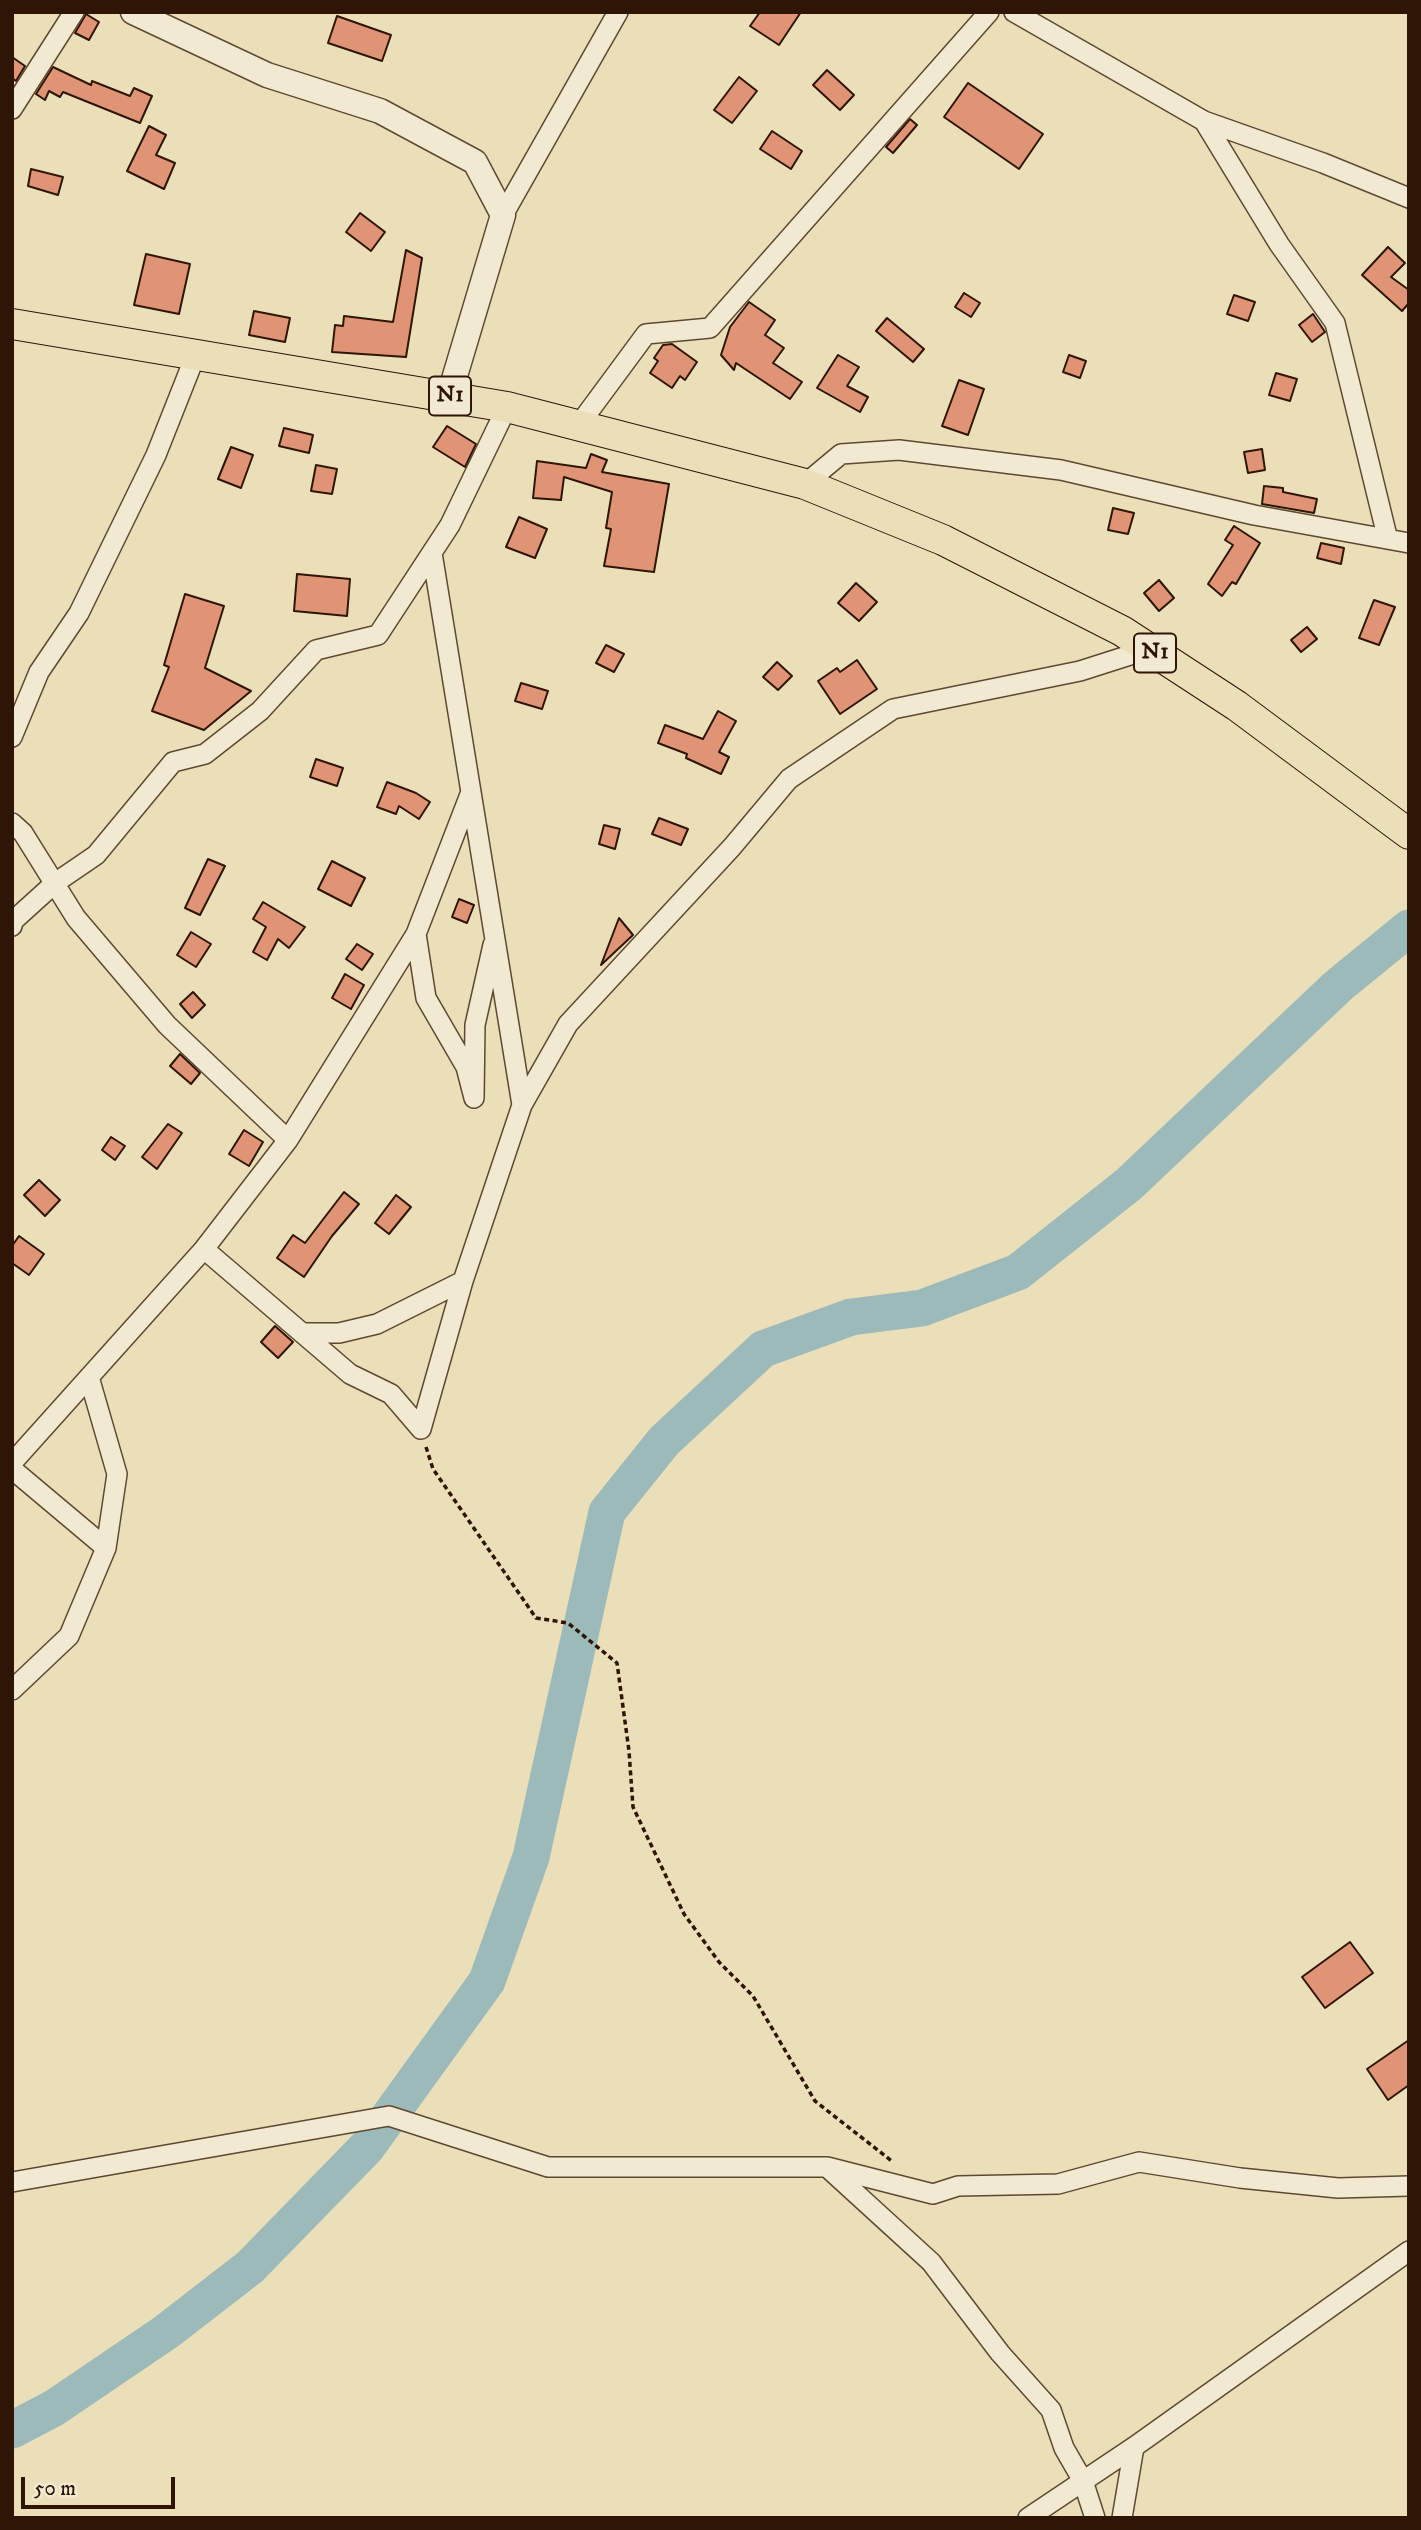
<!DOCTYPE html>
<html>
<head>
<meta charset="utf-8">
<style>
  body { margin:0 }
  #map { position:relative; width:1421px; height:2530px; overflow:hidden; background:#eadfb8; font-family:"IM FELL DW Pica",serif }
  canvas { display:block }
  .frame { position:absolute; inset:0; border:14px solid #2f1505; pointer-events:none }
  .scale { position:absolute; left:21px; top:2477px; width:154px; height:32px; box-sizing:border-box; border:4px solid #2f1505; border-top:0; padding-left:9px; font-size:21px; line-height:24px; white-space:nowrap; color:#2f1505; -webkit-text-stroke:5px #f1ead1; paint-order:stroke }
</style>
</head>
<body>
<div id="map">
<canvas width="1421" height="2530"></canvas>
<div class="frame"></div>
<div class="scale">50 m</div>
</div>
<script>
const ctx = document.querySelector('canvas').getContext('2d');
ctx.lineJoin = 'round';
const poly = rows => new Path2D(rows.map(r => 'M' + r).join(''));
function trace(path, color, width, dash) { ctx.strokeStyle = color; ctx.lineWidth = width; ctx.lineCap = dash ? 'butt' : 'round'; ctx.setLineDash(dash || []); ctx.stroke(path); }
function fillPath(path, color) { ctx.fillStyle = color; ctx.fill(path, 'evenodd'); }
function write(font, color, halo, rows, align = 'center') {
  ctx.font = font + ' "IM FELL DW Pica",serif'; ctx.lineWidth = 6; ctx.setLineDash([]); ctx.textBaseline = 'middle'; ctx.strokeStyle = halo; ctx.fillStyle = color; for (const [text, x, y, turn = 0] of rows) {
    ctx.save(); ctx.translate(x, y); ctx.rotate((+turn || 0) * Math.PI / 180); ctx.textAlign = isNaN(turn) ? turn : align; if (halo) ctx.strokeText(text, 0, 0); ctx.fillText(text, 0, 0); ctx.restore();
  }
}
trace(poly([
  [12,2430,54,2408,166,2332,250,2267,367,2147,487,1981,531,1857,607,1512,664,1441,763,1349,851,1317,922,1308,1018,1272,1129,1184,1338,986,1409,928]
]), '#9cbab9', 37);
const building = poly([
  [760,12,801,12,779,45,750,26,760,12],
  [86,14,99,22,89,40,75,33,86,14],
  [337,16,391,35,382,61,328,43,337,16],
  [12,57,25,66,16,81,12,78,12,57],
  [53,67,91,85,92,81,130,96,134,88,152,96,140,123,63,92,60,97,49,91,45,100,36,94,53,67],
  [827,70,854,95,840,110,813,85,827,70],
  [739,77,757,91,732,123,714,110,739,77],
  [968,83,1043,134,1019,169,944,117,968,83],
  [910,119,917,125,893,153,886,147,910,119],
  [149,126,166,135,156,155,175,163,164,189,127,171,149,126],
  [772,131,802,151,791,169,760,149,772,131],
  [31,169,63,177,58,195,28,186,31,169],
  [360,213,385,232,371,251,346,232,360,213],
  [1388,247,1405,263,1391,277,1409,290,1409,303,1402,311,1362,275,1388,247],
  [406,250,422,258,406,357,332,352,335,325,343,326,344,316,393,322,406,250],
  [146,254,190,264,179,314,134,305,146,254],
  [964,293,980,303,971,317,955,307,964,293],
  [1234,295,1255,302,1248,321,1227,314,1234,295],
  [749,302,775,320,765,335,784,348,773,363,802,382,790,399,736,363,734,370,721,355,730,327,749,302],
  [254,311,290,318,285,342,249,335,254,311],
  [1313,314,1325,332,1312,342,1299,325,1313,314],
  [887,318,924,349,913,362,876,331,887,318],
  [672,344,697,362,685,380,680,376,672,388,650,373,658,361,654,358,663,345,672,344],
  [838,355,859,367,847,386,868,397,860,412,817,388,838,355],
  [1069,355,1086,361,1080,378,1063,372,1069,355],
  [1276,373,1297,379,1290,401,1269,395,1276,373],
  [959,380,984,389,968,435,942,426,959,380],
  [447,426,476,444,465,467,433,447,447,426],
  [284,428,313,435,309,453,279,446,284,428],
  [231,447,253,455,241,488,218,479,231,447],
  [1262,449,1265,470,1248,473,1244,452,1262,449],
  [591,454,607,460,602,472,669,484,654,572,604,566,611,529,606,528,612,492,564,477,561,500,533,498,537,461,586,468,591,454],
  [316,465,337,469,332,494,311,491,316,465],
  [1264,486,1283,488,1283,492,1317,499,1314,513,1262,504,1264,486],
  [1113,508,1134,513,1128,534,1108,530,1113,508],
  [519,517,547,529,535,558,506,547,519,517],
  [1234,526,1260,543,1236,584,1232,582,1222,596,1208,584,1233,545,1225,540,1234,526],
  [1321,543,1344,548,1341,564,1317,558,1321,543],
  [297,574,350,579,347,616,294,611,297,574],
  [1159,580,1174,598,1159,611,1144,593,1159,580],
  [856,583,877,602,859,621,838,603,856,583],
  [185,594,224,606,205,668,251,691,204,730,152,711,169,667,164,665,185,594],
  [1374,600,1395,607,1379,645,1359,638,1374,600],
  [1307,627,1317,639,1301,652,1291,640,1307,627],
  [606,645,624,654,614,672,596,663,606,645],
  [857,660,877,689,840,714,818,681,837,668,840,672,857,660],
  [777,662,792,676,778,690,763,677,777,662],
  [521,683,548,691,542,709,515,701,521,683],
  [718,711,736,721,719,752,729,757,721,774,686,758,687,754,658,743,665,725,703,739,718,711],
  [316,759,343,768,337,786,310,777,316,759],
  [387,782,416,793,430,802,419,819,399,806,396,814,377,807,387,782],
  [659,818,688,829,681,845,652,834,659,818],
  [604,825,620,829,615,849,599,844,604,825],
  [208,859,225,866,200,915,185,908,208,859],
  [332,861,365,878,351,906,318,889,332,861],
  [459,899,474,905,467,923,452,917,459,899],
  [263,902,305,927,289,948,278,939,267,960,253,952,266,927,253,919,263,902],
  [619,918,633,935,601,965,619,918],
  [191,932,211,944,196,967,177,955,191,932],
  [357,944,373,954,362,970,346,959,357,944],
  [345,974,364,985,351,1009,332,998,345,974],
  [193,992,205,1005,192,1018,180,1004,193,992],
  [180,1054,200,1073,191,1084,170,1066,180,1054],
  [168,1124,182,1133,157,1169,142,1157,168,1124],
  [244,1130,263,1142,249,1166,229,1154,244,1130],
  [111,1137,125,1146,115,1160,102,1150,111,1137],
  [39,1180,60,1200,45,1216,24,1195,39,1180],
  [344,1192,359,1204,332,1236,304,1277,277,1258,293,1235,305,1243,344,1192],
  [396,1195,411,1207,389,1234,375,1223,396,1195],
  [19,1236,44,1254,29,1275,12,1263,12,1246,19,1236],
  [275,1326,293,1342,278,1358,261,1342,275,1326],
  [1350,1942,1373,1973,1325,2008,1302,1977,1350,1942],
  [1409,2040,1409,2085,1388,2100,1367,2069,1409,2040]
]);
fillPath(building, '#df9575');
trace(building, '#2f1505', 2);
const minor = poly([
  [1014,12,1204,121,1279,244,1335,323,1387,536],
  [12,109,74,12],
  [1204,121,1323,163,1409,198],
  [503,215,618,12],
  [578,426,646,334,710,328,989,12],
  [805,484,841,454,899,450,1061,470,1254,515,1409,543],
  [12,737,39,672,79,613,156,455,196,354],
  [12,823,23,833,76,918,167,1025,288,1140],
  [12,926,13,921,55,883,96,855,173,762,205,754,260,711,316,650,378,635,450,525,507,407],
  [416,934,426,998,466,1067,474,1098,475,1025,493,945],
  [522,1105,568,1024,732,847,789,779,893,709,1080,671,1149,649],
  [204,1249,350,1374,391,1394,421,1429],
  [306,1333,339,1333,377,1324,463,1281],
  [421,1429,463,1281,522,1105,432,553],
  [12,1463,204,1249,288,1140,416,934,471,792],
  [12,1469,106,1548],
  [12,1690,69,1636,106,1548,117,1474,89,1377],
  [828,2168,931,2262,1000,2353,1051,2410,1064,2448,1083,2481,1095,2518],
  [12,2182,389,2116,548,2167,827,2167,933,2194,958,2186,1058,2184,1139,2162,1240,2178,1338,2188,1409,2186],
  [1028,2518,1134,2447,1409,2251],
  [1122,2518,1134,2447]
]);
const tertiary = poly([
  [133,12,267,75,380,111,475,162,503,215,449,396]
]);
const primary = poly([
  [12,324,507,407,805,484,943,540,1122,631,1237,706,1409,834]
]);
trace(minor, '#5e4832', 22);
trace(tertiary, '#5e4832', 27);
trace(primary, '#2f1505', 32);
trace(poly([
  [426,1447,433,1469,536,1618,568,1623,617,1663,629,1751,633,1807,684,1914,719,1962,753,1996,815,2101,893,2162]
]), '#2f1505', 3.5, [5, 3.5]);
trace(minor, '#f1ead1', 19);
trace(tertiary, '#f1ead1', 24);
trace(primary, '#eadfb8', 30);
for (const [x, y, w] of [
  [450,396,42],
  [1155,653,42]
]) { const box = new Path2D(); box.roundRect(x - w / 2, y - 19.5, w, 39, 5); ctx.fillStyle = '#f1ead1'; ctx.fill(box); trace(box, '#2f1505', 2); }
write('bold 23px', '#2f1505', null, [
  ["N1",450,396],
  ["N1",1155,653]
]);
</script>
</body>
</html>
